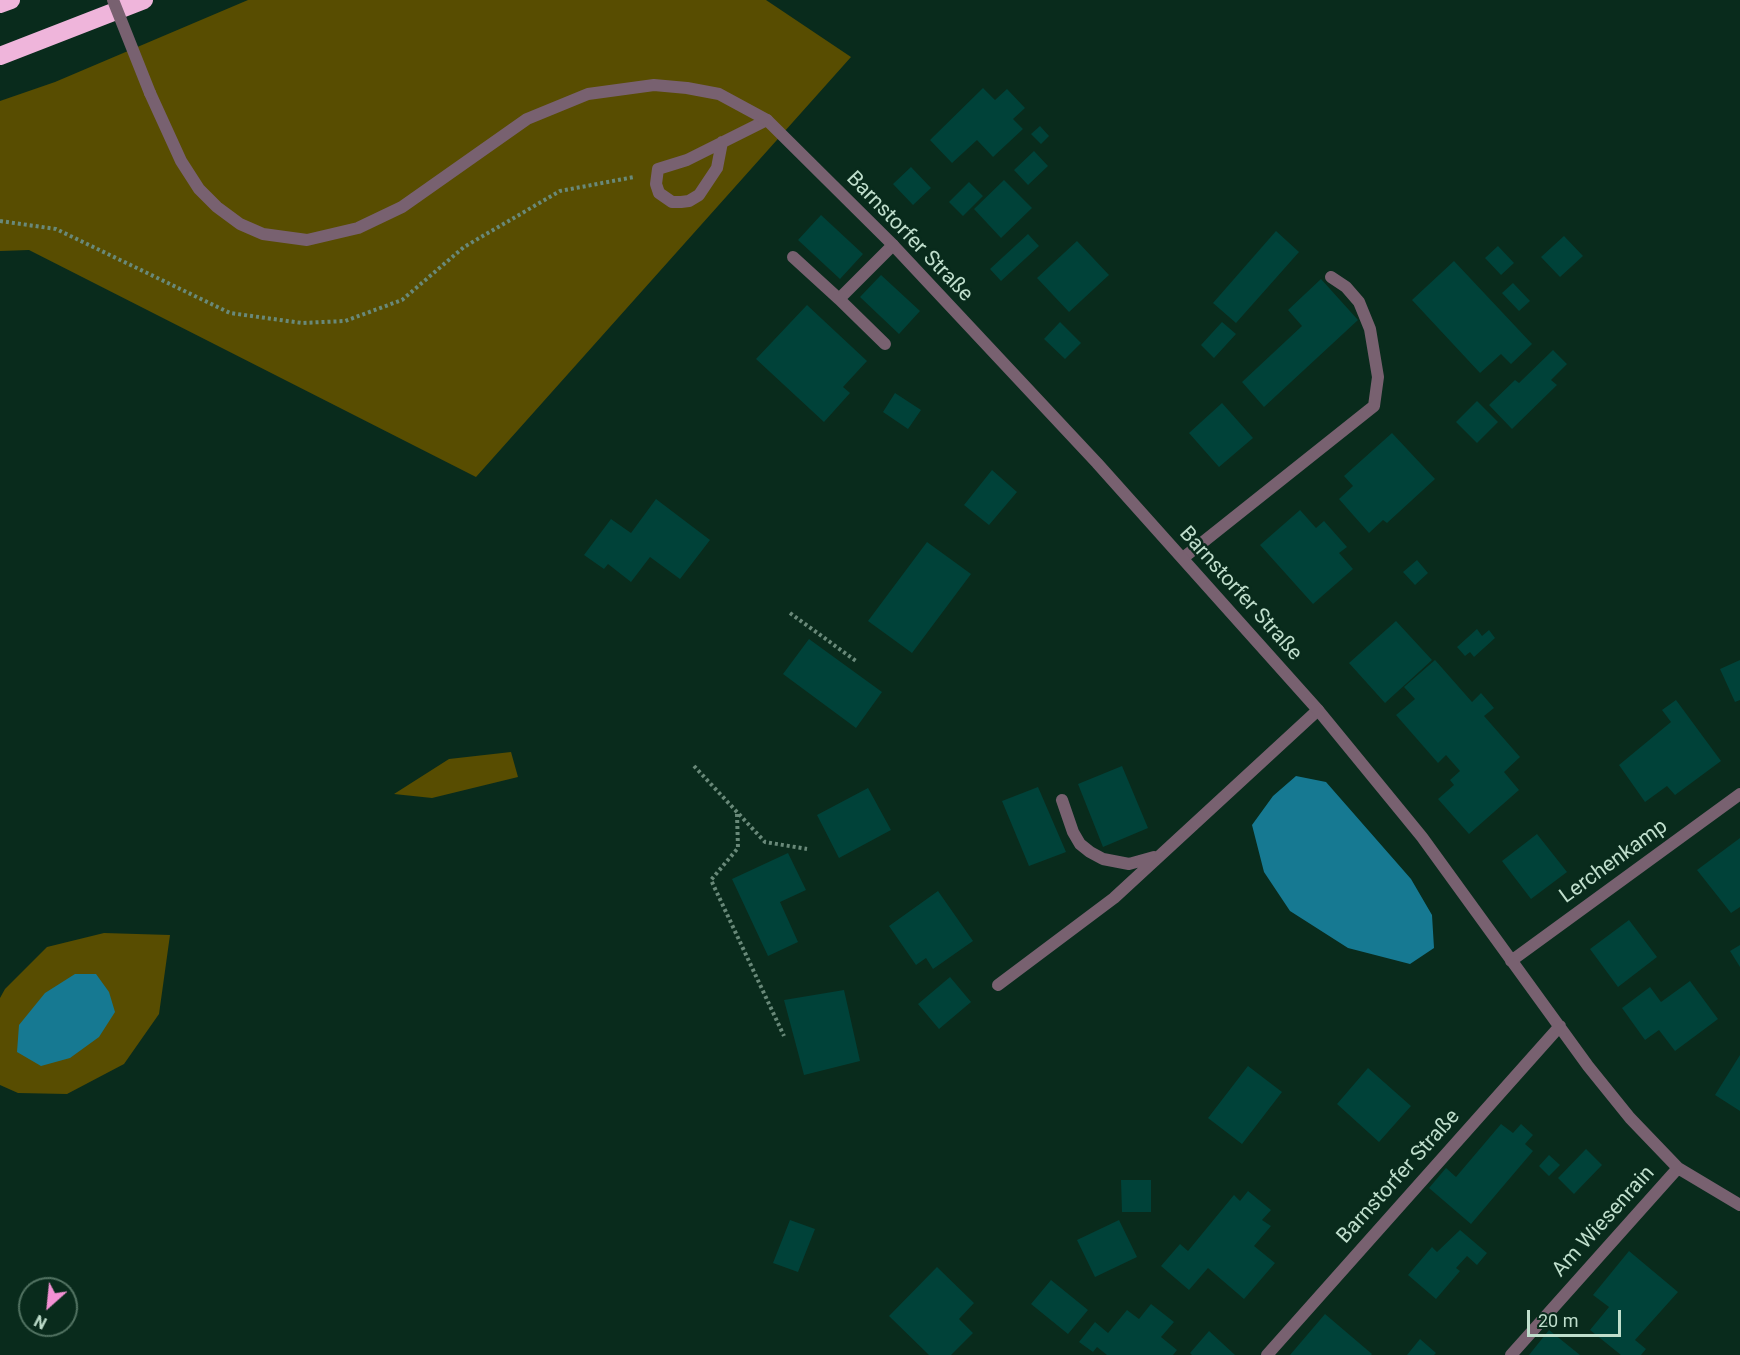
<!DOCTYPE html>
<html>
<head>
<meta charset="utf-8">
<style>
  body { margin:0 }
  #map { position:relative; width:1740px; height:1355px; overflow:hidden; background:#092b1c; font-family:Roboto,sans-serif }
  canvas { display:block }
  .north { position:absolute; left:18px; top:1277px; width:60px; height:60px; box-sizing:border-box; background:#092b1c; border:2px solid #527362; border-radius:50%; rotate:207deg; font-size:16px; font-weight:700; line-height:24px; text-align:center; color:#bfdecc }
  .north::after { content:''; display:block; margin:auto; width:21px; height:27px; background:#f491d4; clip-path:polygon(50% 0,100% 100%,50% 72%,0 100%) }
  .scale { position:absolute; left:1527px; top:1310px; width:94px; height:27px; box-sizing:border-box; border:3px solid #bfdecc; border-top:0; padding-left:8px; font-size:18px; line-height:21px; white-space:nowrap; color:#bfdecc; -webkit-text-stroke:4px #092b1c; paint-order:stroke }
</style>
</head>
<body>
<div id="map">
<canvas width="1740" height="1355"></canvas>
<div class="north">N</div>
<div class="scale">20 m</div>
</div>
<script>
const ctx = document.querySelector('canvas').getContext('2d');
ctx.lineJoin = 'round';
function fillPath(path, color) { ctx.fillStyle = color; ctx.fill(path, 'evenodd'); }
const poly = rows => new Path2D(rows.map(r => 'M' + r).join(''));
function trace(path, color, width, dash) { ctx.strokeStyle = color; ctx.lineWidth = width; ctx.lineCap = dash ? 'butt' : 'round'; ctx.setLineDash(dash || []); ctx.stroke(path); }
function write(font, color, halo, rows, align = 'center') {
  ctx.font = font + ' Roboto,sans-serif'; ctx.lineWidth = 5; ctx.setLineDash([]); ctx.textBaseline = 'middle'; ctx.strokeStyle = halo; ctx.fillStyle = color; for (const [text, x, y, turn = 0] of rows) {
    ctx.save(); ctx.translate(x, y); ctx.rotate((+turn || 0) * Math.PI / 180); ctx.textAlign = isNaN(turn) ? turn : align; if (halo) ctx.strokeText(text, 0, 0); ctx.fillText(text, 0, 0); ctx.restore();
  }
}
fillPath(poly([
  [248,0,766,0,851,57,476,477,29,250,0,251,0,101,55,82],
  [511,752,518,777,432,798,394,794,449,759],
  [104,933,170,935,159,1014,124,1064,67,1094,18,1093,0,1085,0,998,5,989,47,947]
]), '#584d01');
fillPath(poly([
  [1296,776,1326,782,1411,879,1432,915,1434,948,1410,964,1348,948,1290,911,1264,872,1252,825,1273,796],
  [75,974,96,974,109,992,115,1012,99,1037,70,1058,41,1066,17,1052,19,1025,45,993]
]), '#167992');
fillPath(poly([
  [983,88,995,100,1007,89,1025,108,1013,119,1023,129,993,157,977,140,952,163,930,140],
  [1040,126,1049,136,1041,144,1031,134],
  [1034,151,1048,166,1028,185,1014,170],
  [911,167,931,188,913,205,893,184],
  [1004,180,1032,208,1001,238,974,209],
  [969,182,983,196,963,216,949,202],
  [821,215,863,254,840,279,798,240],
  [1276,231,1299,252,1236,323,1213,303],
  [1028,234,1039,246,1001,281,990,269],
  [1564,236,1583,256,1560,277,1541,257],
  [1077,241,1109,275,1069,312,1037,278],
  [1498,246,1514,263,1501,275,1485,258],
  [1454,261,1532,344,1511,364,1501,354,1480,373,1412,300],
  [881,275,920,311,899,334,860,297],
  [1321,279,1358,320,1264,407,1242,382,1302,326,1288,310],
  [1513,283,1530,301,1519,311,1502,293],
  [807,305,867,361,843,387,850,393,824,422,756,359],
  [1060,322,1081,343,1065,359,1044,339],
  [1222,322,1236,334,1214,358,1201,345],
  [1553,350,1567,364,1551,380,1557,385,1512,429,1489,405,1515,380,1519,383],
  [895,393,921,410,908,429,883,412],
  [1477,401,1498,422,1477,443,1456,422],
  [1222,403,1253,438,1219,467,1189,433],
  [1392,433,1435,479,1387,523,1383,520,1369,533,1339,499,1353,486,1344,476],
  [992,470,1017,492,989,525,964,505],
  [656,499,710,540,680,579,650,557,631,582,608,564,604,569,584,555,611,519,631,533],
  [1300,510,1316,528,1324,521,1347,547,1339,553,1353,569,1313,604,1260,545],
  [927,542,971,574,912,653,868,621],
  [1417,560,1428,573,1415,585,1403,572],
  [1396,621,1432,660,1385,703,1349,663],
  [1477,629,1482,636,1489,630,1495,638,1474,657,1470,652,1465,656,1457,647],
  [809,639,882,692,856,728,783,674],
  [1435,660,1472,702,1481,693,1494,708,1484,716,1520,757,1504,772,1519,790,1469,834,1438,799,1454,785,1450,780,1460,771,1446,755,1438,763,1396,715,1415,699,1404,687],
  [1740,660,1740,700,1735,702,1720,669],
  [1676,700,1721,761,1675,795,1667,786,1645,802,1619,765,1671,722,1662,710],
  [1122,766,1148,828,1103,847,1078,784],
  [1038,787,1066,852,1029,866,1002,801],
  [868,788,891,830,839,858,817,815],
  [1537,834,1567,872,1531,899,1502,861],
  [1740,838,1740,907,1731,913,1697,870],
  [788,853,806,890,780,902,798,942,768,956,732,879],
  [938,891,973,941,933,969,926,958,916,965,889,926],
  [1629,920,1657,957,1618,987,1590,949],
  [1740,945,1740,967,1730,951],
  [950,977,971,1002,939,1029,918,1004],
  [1690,981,1718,1019,1675,1051,1659,1030,1645,1040,1622,1008,1650,987,1661,1002],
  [844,990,860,1061,804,1075,784,1000],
  [1740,1055,1740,1111,1715,1095],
  [1248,1066,1282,1092,1242,1144,1208,1118],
  [1368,1068,1411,1106,1379,1142,1337,1104],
  [1501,1124,1513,1133,1521,1124,1533,1135,1525,1144,1533,1151,1471,1224,1429,1188,1446,1168,1456,1177],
  [1586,1149,1602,1165,1574,1194,1558,1178],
  [1549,1155,1560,1165,1549,1176,1539,1166],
  [1121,1180,1151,1180,1151,1212,1122,1212],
  [1248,1191,1271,1210,1262,1220,1271,1226,1254,1246,1275,1263,1244,1299,1208,1268,1189,1290,1161,1266,1180,1244,1188,1251,1234,1195,1240,1201],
  [790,1220,815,1229,798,1272,773,1263],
  [1119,1220,1137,1257,1095,1277,1077,1240],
  [1460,1230,1487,1253,1477,1265,1467,1256,1456,1268,1460,1271,1436,1299,1408,1275,1432,1247,1437,1252],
  [1629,1251,1678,1292,1635,1340,1646,1349,1641,1355,1621,1355,1590,1330,1609,1307,1593,1295],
  [937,1267,974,1303,959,1319,973,1333,951,1355,929,1355,889,1316],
  [1051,1280,1088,1310,1068,1334,1031,1304],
  [1151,1304,1174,1322,1161,1337,1177,1350,1173,1355,1107,1355,1097,1347,1093,1352,1079,1342,1095,1322,1108,1333,1127,1310,1139,1319],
  [1325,1314,1372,1354,1371,1355,1290,1355],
  [1549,1330,1580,1355,1529,1355],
  [1209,1331,1235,1355,1192,1355,1190,1353],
  [1420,1339,1436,1353,1434,1355,1407,1355]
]), '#004239');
trace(poly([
  [0,221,56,229,230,313,302,323,345,321,402,300,464,247,560,191,634,177],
  [790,613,856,661],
  [694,766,765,842,807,849],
  [737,814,738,848,711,880,784,1036]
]), '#698979', 4, [3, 3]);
trace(poly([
  [722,142,717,168,699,195,689,201,681,202,672,202,659,193,656,184,658,169,687,160,767,120],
  [793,257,839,299,893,245],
  [839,299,885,344],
  [1183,558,1374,406,1378,377,1370,329,1359,302,1346,287,1331,277],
  [1062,800,1073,832,1080,844,1090,852,1103,859,1129,864,1154,857],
  [998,985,1114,898,1318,710]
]), '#786170', 12);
trace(poly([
  [150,93,181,161,199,189,217,207,240,224,263,234,307,240,358,228,402,207,527,119,588,94,654,85,687,88,719,94,767,120,893,245,1097,463,1318,710,1422,837,1588,1066,1630,1118,1678,1168,1740,1205],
  [1511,961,1740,794],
  [1267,1355,1560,1026],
  [1511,1355,1678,1168]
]), '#786170', 12);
trace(poly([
  [0,4,11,0],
  [0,56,144,0]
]), '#efb5db', 18);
trace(poly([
  [113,0,150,93]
]), '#786170', 12);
write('21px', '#bfdecc', '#092b1c', [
  ["Barnstorfer Straße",909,237,46],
  ["Barnstorfer Straße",1240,594,48],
  ["Lerchenkamp",1614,862,-36],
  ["Barnstorfer Straße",1399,1177,-48],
  ["Am Wiesenrain",1604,1222,-48]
]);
</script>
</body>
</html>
